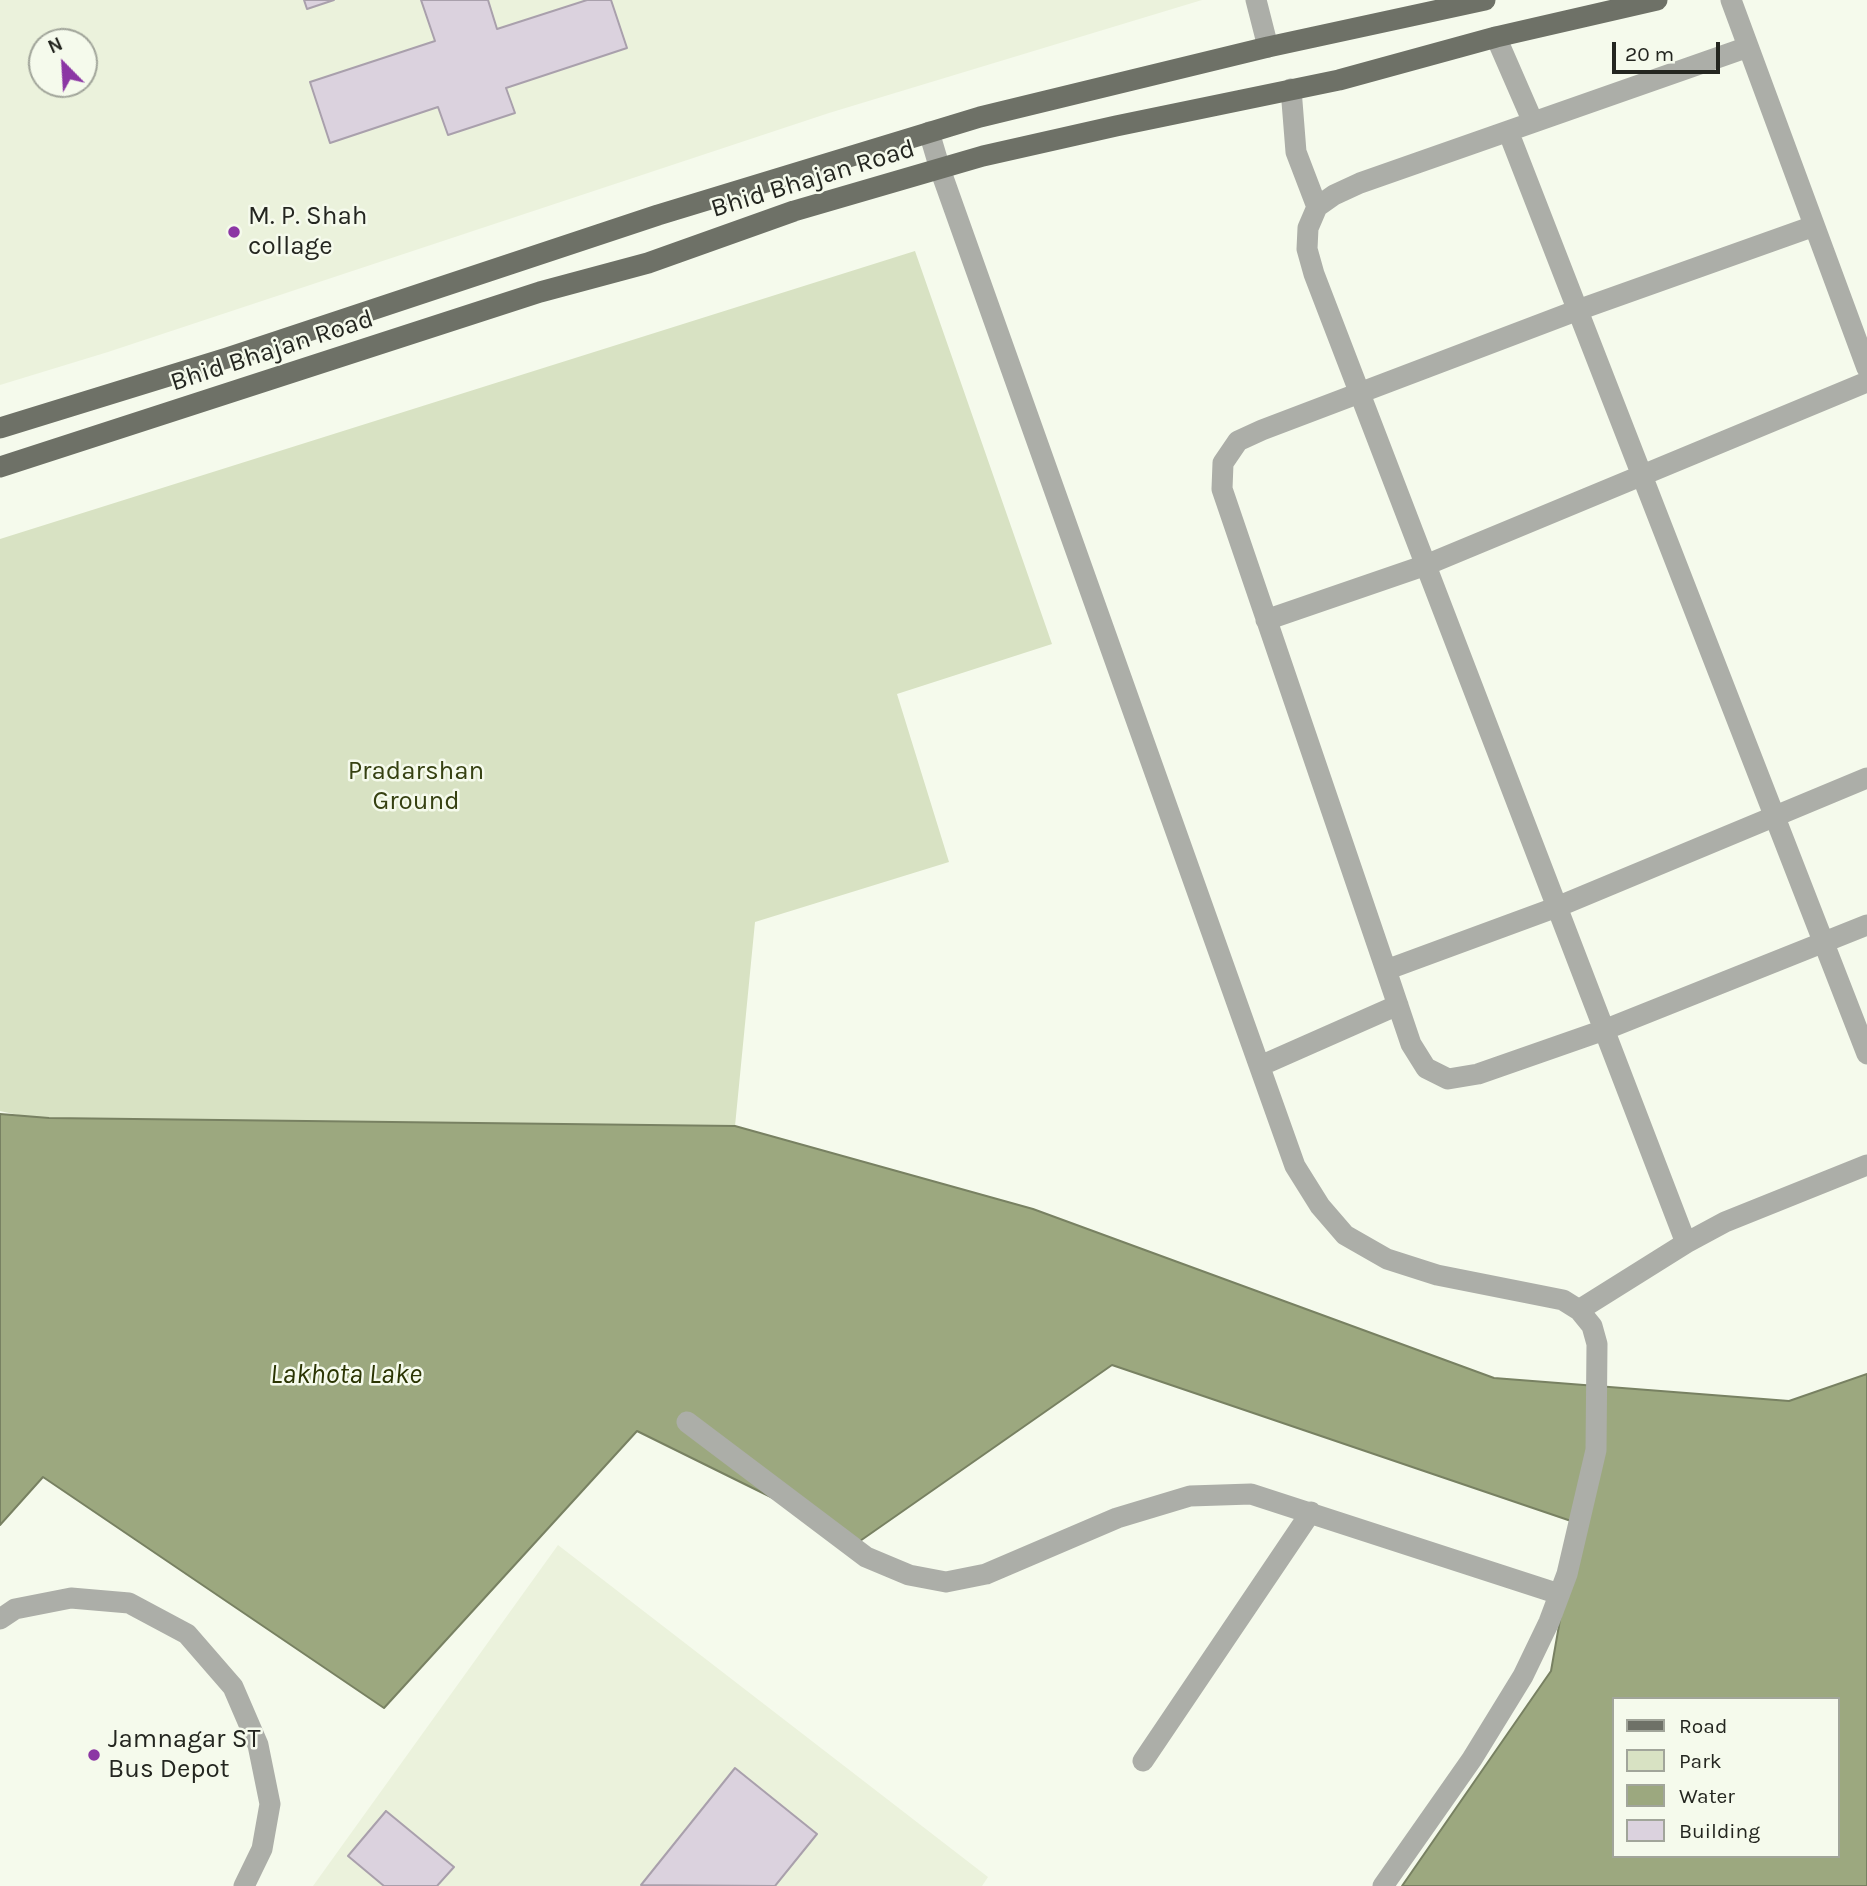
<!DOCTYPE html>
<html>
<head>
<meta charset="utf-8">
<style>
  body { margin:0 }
  #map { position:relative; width:1867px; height:1886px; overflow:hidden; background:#f5faec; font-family:Karla,sans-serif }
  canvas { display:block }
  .legend { position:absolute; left:1612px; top:1697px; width:228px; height:161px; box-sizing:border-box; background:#f5faec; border:2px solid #a1a59a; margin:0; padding:9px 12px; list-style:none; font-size:21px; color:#242620 }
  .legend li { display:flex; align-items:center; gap:14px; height:35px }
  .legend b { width:35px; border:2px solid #a1a59a }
  .north { position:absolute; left:28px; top:28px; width:70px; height:70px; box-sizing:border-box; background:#f5faec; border:2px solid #a1a59a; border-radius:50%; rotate:336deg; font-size:19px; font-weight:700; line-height:28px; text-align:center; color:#242620 }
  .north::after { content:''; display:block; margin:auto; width:24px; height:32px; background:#8b36a4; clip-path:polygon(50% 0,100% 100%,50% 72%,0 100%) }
  .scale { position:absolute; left:1612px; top:42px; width:108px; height:32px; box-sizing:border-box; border:4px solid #242620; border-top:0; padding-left:9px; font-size:21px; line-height:24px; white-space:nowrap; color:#242620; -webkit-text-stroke:5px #f5faec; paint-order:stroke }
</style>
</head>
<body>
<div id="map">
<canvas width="1867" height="1886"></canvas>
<ul class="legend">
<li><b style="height:9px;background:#6e7167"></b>Road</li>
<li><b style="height:19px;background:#d8e2c3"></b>Park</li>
<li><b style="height:19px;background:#9ca87f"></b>Water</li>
<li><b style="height:19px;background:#dbd2de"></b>Building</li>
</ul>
<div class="north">N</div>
<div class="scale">20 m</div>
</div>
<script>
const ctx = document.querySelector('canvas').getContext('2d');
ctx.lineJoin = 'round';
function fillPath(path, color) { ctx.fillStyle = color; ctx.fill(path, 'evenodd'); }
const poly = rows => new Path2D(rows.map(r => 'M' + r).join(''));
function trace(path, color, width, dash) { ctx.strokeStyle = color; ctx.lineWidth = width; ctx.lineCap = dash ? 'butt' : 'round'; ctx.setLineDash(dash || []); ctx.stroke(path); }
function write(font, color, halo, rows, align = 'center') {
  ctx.font = font + ' Karla,sans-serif'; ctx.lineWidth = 5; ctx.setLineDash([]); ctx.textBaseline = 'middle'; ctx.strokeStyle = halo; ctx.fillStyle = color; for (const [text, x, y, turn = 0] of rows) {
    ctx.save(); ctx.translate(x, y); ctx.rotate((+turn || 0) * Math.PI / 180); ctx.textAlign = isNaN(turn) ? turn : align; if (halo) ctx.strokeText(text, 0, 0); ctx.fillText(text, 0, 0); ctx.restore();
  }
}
fillPath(poly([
  [0,0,1202,0,829,113,108,352,0,385],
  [42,42,84,42,84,84,42,84],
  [558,1545,988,1877,982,1886,313,1886]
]), '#ebf2dc');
fillPath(poly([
  [915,251,1052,644,897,694,949,862,755,922,735,1126,382,1152,50,1122,0,1111,0,539]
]), '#d8e2c3');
const water = poly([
  [0,1114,49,1118,735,1126,1033,1209,1494,1378,1789,1401,1867,1374,1867,1886,1402,1886,1551,1671,1577,1523,1112,1365,860,1541,637,1431,384,1708,43,1477,0,1525,0,1114],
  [1613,1699,1837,1699,1837,1856,1613,1856,1613,1699]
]);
fillPath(water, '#9ca87f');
trace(water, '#788162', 2);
const building = poly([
  [304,0,334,0,307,9,304,0],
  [421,0,488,0,497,29,587,0,611,0,627,48,506,88,515,113,448,135,438,107,330,143,310,82,435,41,421,0],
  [735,1768,817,1834,775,1886,641,1885,735,1768],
  [386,1811,454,1867,437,1886,384,1886,348,1856,386,1811]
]);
fillPath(building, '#dbd2de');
trace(building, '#a9a0ac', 2);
trace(poly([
  [1256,0,1268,47],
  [1731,0,1867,368],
  [1496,37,1533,122],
  [1291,89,1296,152,1317,207],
  [1508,131,1867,1054],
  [929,132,940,169,1295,1166,1320,1206,1345,1235,1387,1259,1437,1275,1563,1300,1579,1310,1592,1326,1597,1344,1596,1450,1567,1574,1549,1622,1523,1676,1472,1759,1383,1886],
  [1814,226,1578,310,1262,430,1238,441,1223,463,1222,489,1386,970,1411,1044,1426,1068,1448,1079,1478,1074,1604,1030,1867,925],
  [1266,620,1426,565,1867,382],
  [1386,970,1557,907,1867,778],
  [1260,1066,1398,1005],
  [1686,1243,1314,274,1307,249,1308,228,1317,207,1334,195,1360,183,1748,47],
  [1579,1310,1686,1243,1725,1222,1867,1165],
  [687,1422,866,1557,909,1575,946,1582,986,1574,1117,1518,1190,1496,1251,1494,1559,1594],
  [0,1619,15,1609,71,1598,129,1603,187,1634,233,1687,258,1745,270,1804,262,1849,244,1886],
  [1143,1761,1311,1512]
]), '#acaea8', 21);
trace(poly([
  [0,428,227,358,658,215,980,117,1268,47,1485,0],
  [0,467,540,292,648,263,794,211,983,156,1116,126,1339,80,1496,37,1657,0]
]), '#6e7167', 21);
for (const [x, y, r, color] of [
  [234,232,7,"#8b36a4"],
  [94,1755,7,"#8b36a4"]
]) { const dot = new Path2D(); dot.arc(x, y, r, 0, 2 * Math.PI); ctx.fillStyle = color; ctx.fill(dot); trace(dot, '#f5faec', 2.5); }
write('26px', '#242620', '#f5faec', [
  ["Bhid Bhajan Road",813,179,-17],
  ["Bhid Bhajan Road",272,351,-18]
]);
write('26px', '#242620', '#f5faec', [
  ["M. P. Shah",248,217],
  ["collage",248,247],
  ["Jamnagar ST",108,1740],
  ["Bus Depot",108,1770]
], 'left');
write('26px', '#364111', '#f5faec', [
  ["Pradarshan",416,772],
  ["Ground",416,802]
]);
write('italic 28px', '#2a3402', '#f5faec', [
  ["Lakhota Lake",346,1375]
]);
</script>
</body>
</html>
